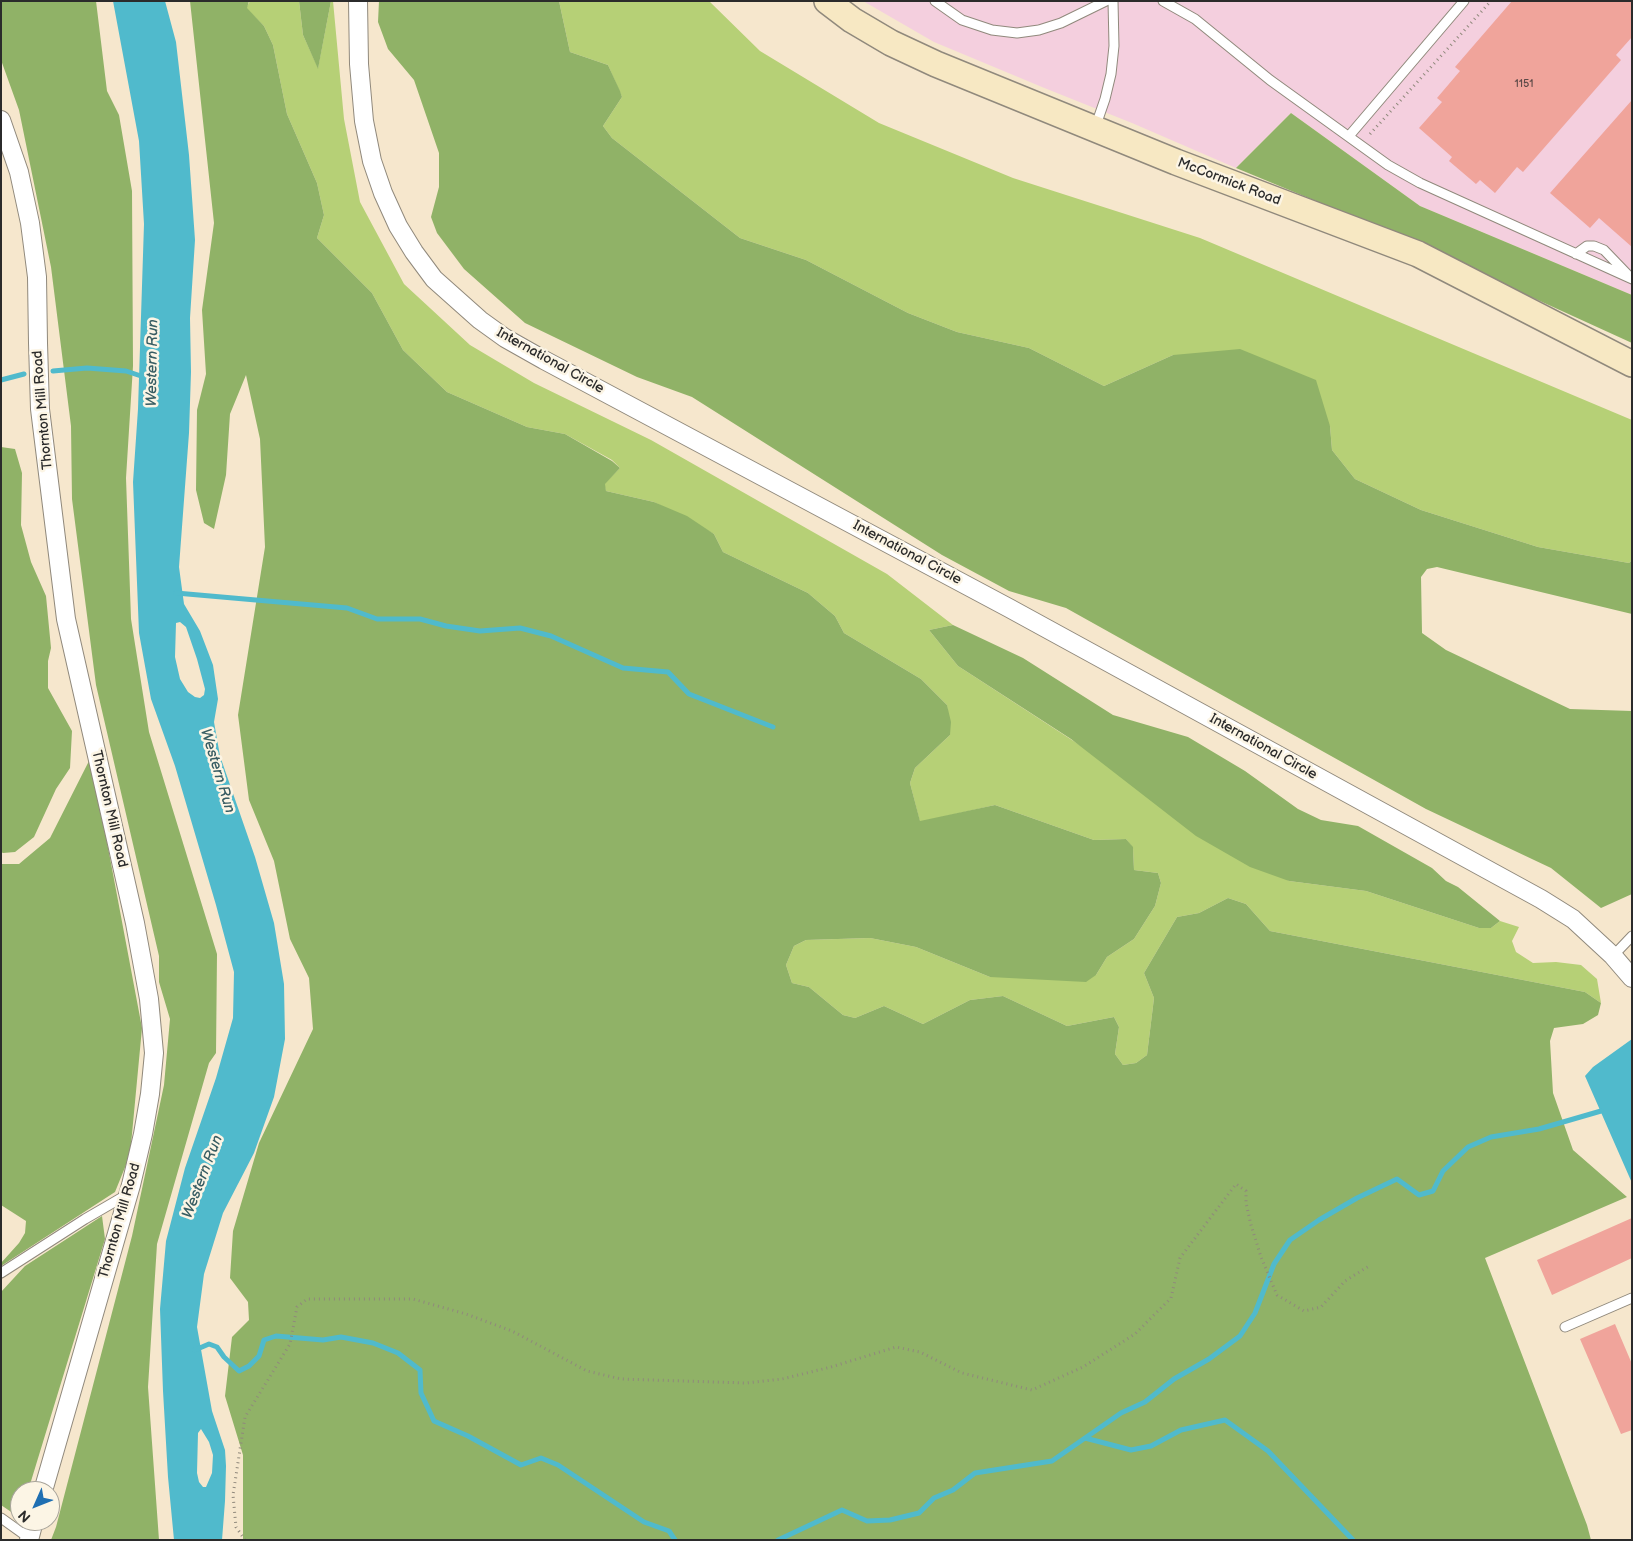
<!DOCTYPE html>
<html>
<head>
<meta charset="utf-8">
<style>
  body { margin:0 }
  #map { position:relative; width:1633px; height:1541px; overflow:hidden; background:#f6e7cd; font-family:"Balsamiq Sans",sans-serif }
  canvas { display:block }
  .frame { position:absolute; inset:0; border:2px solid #2b2b2b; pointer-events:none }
  .north { position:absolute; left:10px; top:1481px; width:50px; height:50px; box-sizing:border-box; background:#fcf5e5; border:1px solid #a8a49b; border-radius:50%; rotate:226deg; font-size:14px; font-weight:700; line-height:20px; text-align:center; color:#2b2b2b }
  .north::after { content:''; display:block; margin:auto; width:18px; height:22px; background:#1f6fb2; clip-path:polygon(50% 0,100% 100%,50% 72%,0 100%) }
</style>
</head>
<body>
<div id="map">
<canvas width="1633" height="1541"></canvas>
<div class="frame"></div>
<div class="north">N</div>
</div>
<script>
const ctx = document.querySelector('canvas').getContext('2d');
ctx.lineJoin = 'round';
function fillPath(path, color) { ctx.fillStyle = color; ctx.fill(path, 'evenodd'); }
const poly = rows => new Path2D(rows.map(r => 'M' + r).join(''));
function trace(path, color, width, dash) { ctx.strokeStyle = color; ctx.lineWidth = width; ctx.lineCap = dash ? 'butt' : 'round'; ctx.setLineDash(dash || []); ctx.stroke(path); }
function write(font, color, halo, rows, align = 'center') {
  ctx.font = font + ' "Balsamiq Sans",sans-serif'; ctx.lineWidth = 5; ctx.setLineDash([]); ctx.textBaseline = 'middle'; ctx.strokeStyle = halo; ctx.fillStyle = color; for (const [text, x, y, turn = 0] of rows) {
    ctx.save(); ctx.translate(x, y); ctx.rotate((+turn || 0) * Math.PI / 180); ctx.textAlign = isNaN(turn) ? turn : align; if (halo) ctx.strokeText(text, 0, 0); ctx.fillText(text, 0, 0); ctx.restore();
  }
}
fillPath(poly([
  [863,1,1632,1,1632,295,1420,206,1291,113,1236,168,1132,123,1042,87,934,42]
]), '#f4cfde');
fillPath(poly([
  [250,1,299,1,303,35,318,68,331,1,333,1,344,119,360,202,404,284,470,345,534,383,651,440,887,574,953,625,929,630,958,666,1289,881,1366,891,1479,928,1491,928,1500,921,1519,927,1512,941,1516,952,1533,963,1556,962,1581,965,1597,979,1601,1003,1585,992,1270,931,1246,904,1228,898,1199,913,1177,917,1144,973,1154,998,1147,1055,1136,1063,1123,1065,1115,1054,1119,1027,1114,1017,1067,1026,1003,996,970,1000,923,1024,884,1006,855,1018,843,1015,809,987,792,983,786,965,794,946,806,940,870,938,916,947,990,977,1096,975,1107,957,1134,939,1155,906,1161,883,1158,873,1134,870,1133,848,1126,839,1094,840,995,805,920,822,910,783,915,768,950,735,947,705,921,679,844,633,835,616,808,593,723,552,714,534,654,502,606,491,604,484,620,468,612,460,565,434,527,427,447,392,403,350,372,293,317,238,324,215,317,183,287,114,273,45,264,26,246,8],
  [559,1,709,1,760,51,879,123,1013,178,1200,238,1632,420,1632,560,1629,563,1538,547,1421,510,1355,479,1332,450,1330,426,1173,355,1104,386,1029,348,957,332,908,313,806,260,740,238,612,138,603,126,622,97,608,65,570,52]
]), '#b6d076');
fillPath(poly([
  [1,1,96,1,107,91,119,115,132,191,133,366,126,478,131,619,149,732,217,954,216,1053,209,1063,157,1244,148,1387,159,1540,51,1540,56,1527,132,1236,164,1085,170,1019,159,982,159,956,96,685,72,499,71,426,51,267,19,110,1,60],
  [190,1,249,1,247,8,264,26,273,45,287,114,317,183,324,215,317,238,372,293,403,350,447,392,527,427,565,434,612,461,620,468,605,484,606,491,654,502,687,516,714,534,723,552,808,593,835,616,844,633,921,679,947,705,951,722,950,735,915,768,910,783,920,821,995,805,1094,840,1126,839,1133,847,1134,870,1158,873,1161,883,1155,906,1134,939,1107,957,1096,975,1086,982,990,977,916,947,870,938,806,940,794,946,786,965,792,983,809,987,843,1015,855,1018,884,1006,923,1024,970,1000,1003,996,1067,1026,1114,1017,1119,1027,1115,1054,1123,1065,1136,1063,1147,1055,1154,998,1144,973,1177,917,1199,913,1228,898,1246,904,1270,931,1585,992,1601,1003,1598,1015,1583,1024,1554,1028,1550,1041,1553,1093,1573,1150,1627,1197,1485,1258,1587,1525,1591,1540,243,1540,243,1455,225,1396,232,1337,249,1320,248,1302,230,1278,233,1231,259,1143,313,1029,309,978,290,939,274,861,249,800,238,715,265,547,260,439,246,375,230,414,226,475,214,529,204,523,196,490,197,410,206,374,202,310,214,223],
  [299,1,331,1,318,69,303,35],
  [379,1,559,1,570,52,608,65,620,91,622,97,603,126,612,138,740,238,806,260,908,313,957,332,1029,348,1104,386,1173,355,1240,349,1316,380,1330,426,1332,450,1355,479,1421,510,1538,547,1629,563,1632,560,1632,614,1437,567,1427,569,1421,577,1422,633,1446,650,1570,709,1632,711,1632,894,1601,908,1551,868,1426,809,1066,608,1009,591,942,555,692,397,637,377,525,323,464,269,437,233,431,217,439,187,439,153,414,80,388,49,378,22],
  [1291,113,1420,206,1632,295,1632,343,1369,223,1236,168],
  [1,447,15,449,22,473,21,525,31,562,46,596,51,648,48,661,48,688,72,731,70,768,56,789,34,837,15,852,3,853,1,852],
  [953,625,1023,658,1113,715,1188,737,1245,771,1298,809,1321,820,1358,826,1432,868,1446,881,1458,887,1500,921,1491,928,1479,928,1366,891,1289,881,1250,867,1196,836,1071,739,958,666,929,630],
  [91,757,142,1028,130,1155,115,1192,1,1266,1,1263,19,1243,25,1233,26,1221,1,1205,1,864,19,864,50,838],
  [102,1216,105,1239,28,1491,20,1491,20,1518,1,1505,1,1292,25,1266]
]), '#90b267');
fillPath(poly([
  [113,1,165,1,176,42,189,155,195,240,190,318,191,372,189,433,179,567,184,604,200,631,213,665,218,699,214,722,220,756,255,857,274,923,284,984,285,1039,274,1097,254,1153,223,1213,204,1274,197,1327,212,1411,225,1450,226,1466,225,1501,222,1540,174,1540,168,1477,163,1391,160,1309,166,1241,185,1168,216,1078,233,1018,234,972,216,905,175,766,151,699,139,633,133,482,138,409,144,224,139,141],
  [180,622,186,627,197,659,205,689,204,695,200,698,195,697,188,692,180,679,175,657,176,623],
  [201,1429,209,1442,213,1455,212,1473,206,1487,203,1487,199,1482,197,1473,198,1433],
  [1632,1039,1632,1183,1585,1076,1593,1067]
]), '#50bacc');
trace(poly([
  [53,371,87,368,126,371,144,377],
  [1,380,24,374],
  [176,593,347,608,377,619,420,619,446,626,480,631,520,628,551,636,623,668,668,672,689,694,773,727],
  [195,1350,209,1344,217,1347,224,1357,239,1371,249,1366,259,1356,264,1340,276,1336,323,1340,341,1337,373,1343,398,1353,420,1370,421,1393,434,1421,468,1436,521,1465,541,1458,558,1465,644,1522,669,1531,675,1540],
  [1085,1438,1131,1450,1151,1446,1181,1430,1225,1420,1268,1451,1353,1540],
  [778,1540,842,1510,867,1521,890,1520,919,1513,934,1498,953,1490,975,1473,1052,1461,1121,1413,1145,1402,1174,1379,1209,1359,1240,1336,1255,1313,1274,1264,1290,1240,1319,1220,1357,1198,1397,1179,1419,1195,1433,1191,1443,1171,1468,1147,1491,1137,1539,1129,1601,1111]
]), '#50bacc', 5);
fillPath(poly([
  [1512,1,1632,1,1632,37,1616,55,1621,60,1523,172,1517,167,1495,193,1480,180,1476,184,1449,161,1452,157,1419,128,1442,102,1437,98,1460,71,1455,67],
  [1632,100,1632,247,1599,218,1590,228,1550,193],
  [1632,1218,1632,1258,1552,1295,1537,1260],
  [1615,1324,1632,1364,1632,1430,1621,1434,1580,1339]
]), '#f0a49b');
const lane = poly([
  [935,1,962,20,992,30,1017,33,1039,30,1061,23,1106,1],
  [1163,1,1195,19,1270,80,1388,165,1420,183,1632,279],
  [1095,128,1105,99,1111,74,1114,46,1113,1],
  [1349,136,1464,1],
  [1576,254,1587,246,1594,246,1604,250,1630,277],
  [1613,956,1632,936],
  [1,1273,85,1219,128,1194],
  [1565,1327,1632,1298],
  [1,1518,29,1538]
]);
const street = poly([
  [358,1,359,64,364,121,372,161,383,193,398,226,414,252,434,279,480,320,505,338,544,360,1009,608,1541,899,1573,919,1613,956,1632,978],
  [1,120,19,172,30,223,37,277,38,343,40,409,66,619,135,923,149,999,154,1053,150,1094,143,1134,131,1185,43,1491],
  [29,1540,34,1521]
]);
const secondary = poly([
  [827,1,852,20,891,43,936,64,1176,162,1418,254,1632,364]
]);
trace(lane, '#90897c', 11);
trace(street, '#90897c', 20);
trace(secondary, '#90897c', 28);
trace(poly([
  [1370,134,1491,1],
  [245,1540,236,1527,233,1495,245,1417,290,1344,297,1307,307,1299,413,1299,466,1314,512,1331,587,1371,621,1379,746,1383,782,1379,831,1367,896,1347,920,1352,962,1373,1032,1390,1083,1367,1135,1334,1171,1298,1180,1258,1236,1184,1246,1191,1246,1203,1251,1225,1261,1257,1277,1295,1304,1311,1321,1307,1345,1281,1369,1266]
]), '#90897c', 3, [1, 4]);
trace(lane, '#fff', 9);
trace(street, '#fff', 18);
trace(secondary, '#f7e8c3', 25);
write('11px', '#5c4947', null, [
  ["1151",1524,84]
]);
write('14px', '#2b2b2b', '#fcf5e5', [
  ["McCormick Road",1229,182,21],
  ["International Circle",550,361,29],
  ["Thornton Mill Road",43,410,-95],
  ["International Circle",907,553,28],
  ["International Circle",1263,747,29],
  ["Thornton Mill Road",109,809,77],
  ["Thornton Mill Road",120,1221,-74]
]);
write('italic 15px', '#385d63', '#fcf5e5', [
  ["Western Run",153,363,-89],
  ["Western Run",217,771,73],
  ["Western Run",203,1177,-69]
]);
</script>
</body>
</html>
